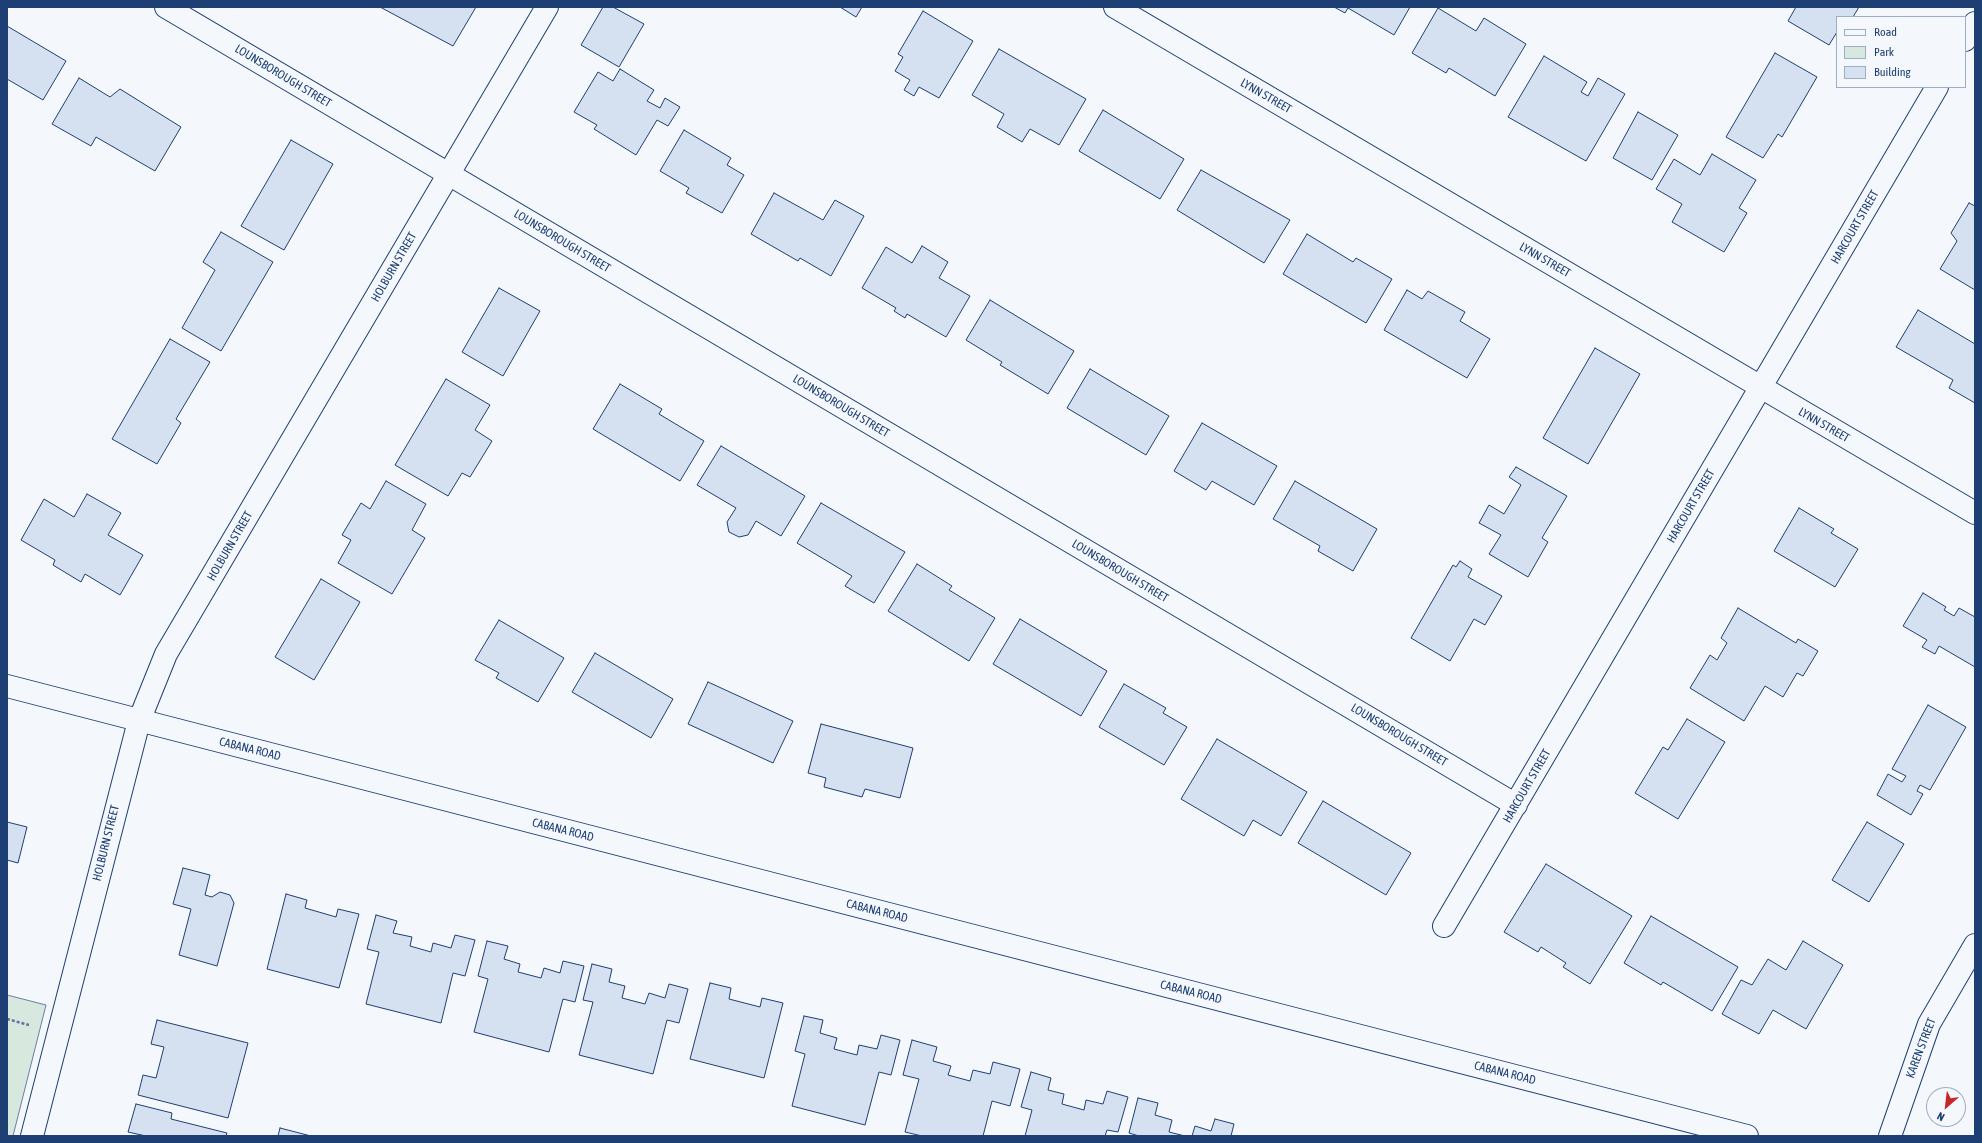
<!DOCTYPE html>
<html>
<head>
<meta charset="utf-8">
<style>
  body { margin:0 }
  #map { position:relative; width:1982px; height:1143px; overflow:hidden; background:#f4f7fb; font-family:"Asap Condensed",sans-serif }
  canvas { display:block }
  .frame { position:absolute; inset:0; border:8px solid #1d3f73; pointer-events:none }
  .legend { position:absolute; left:1836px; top:16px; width:130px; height:72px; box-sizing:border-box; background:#f4f7fb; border:1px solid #9eadc5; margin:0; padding:5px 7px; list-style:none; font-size:12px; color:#1d3f73 }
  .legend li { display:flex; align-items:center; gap:8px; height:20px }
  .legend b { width:20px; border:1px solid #9eadc5 }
  .north { position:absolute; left:1926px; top:1087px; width:40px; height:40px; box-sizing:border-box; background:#f4f7fb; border:1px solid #9eadc5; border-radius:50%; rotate:208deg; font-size:11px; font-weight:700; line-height:16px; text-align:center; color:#1d3f73 }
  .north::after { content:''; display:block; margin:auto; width:14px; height:18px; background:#c62828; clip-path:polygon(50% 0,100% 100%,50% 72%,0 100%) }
</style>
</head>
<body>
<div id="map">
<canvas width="1982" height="1143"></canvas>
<div class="frame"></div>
<ul class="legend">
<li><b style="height:5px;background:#f4f7fb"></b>Road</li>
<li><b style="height:11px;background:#d7e8df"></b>Park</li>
<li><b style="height:11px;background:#d5e0f0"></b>Building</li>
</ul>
<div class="north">N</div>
</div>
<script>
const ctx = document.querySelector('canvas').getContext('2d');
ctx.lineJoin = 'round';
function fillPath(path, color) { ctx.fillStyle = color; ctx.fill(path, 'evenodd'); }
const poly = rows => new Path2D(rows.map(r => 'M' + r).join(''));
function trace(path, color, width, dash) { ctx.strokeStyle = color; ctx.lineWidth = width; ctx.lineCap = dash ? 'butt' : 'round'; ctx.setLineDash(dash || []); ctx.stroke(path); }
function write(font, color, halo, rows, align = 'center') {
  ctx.font = font + ' "Asap Condensed",sans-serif'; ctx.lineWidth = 3; ctx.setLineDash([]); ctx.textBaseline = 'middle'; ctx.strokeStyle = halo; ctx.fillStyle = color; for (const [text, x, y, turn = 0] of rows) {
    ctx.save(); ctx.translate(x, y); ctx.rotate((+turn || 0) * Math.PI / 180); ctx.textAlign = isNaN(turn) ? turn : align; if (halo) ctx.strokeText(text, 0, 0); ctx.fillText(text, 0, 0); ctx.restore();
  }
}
const green = poly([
  [7,995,46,1005,13,1136,7,1136,7,995]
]);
fillPath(green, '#d7e8df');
trace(green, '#687fa3', 1);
const building = poly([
  [380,7,476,7,453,46,380,7],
  [603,7,613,7,644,24,619,67,581,45,603,7],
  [840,7,862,7,856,17,840,7],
  [1334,7,1410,7,1394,35,1348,8,1345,13,1334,7],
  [1796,7,1859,7,1853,17,1837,17,1837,32,1829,45,1788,21,1796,7],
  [1438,8,1476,31,1484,18,1526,44,1495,96,1449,68,1446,73,1412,53,1438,8],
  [923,11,973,41,939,98,919,87,914,96,904,90,910,80,895,71,903,57,898,54,923,11],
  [7,26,66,61,43,100,7,79,7,26],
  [999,49,1086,99,1059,145,1030,129,1022,142,997,127,1004,114,972,95,999,49],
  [1775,53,1817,77,1782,137,1778,134,1763,158,1726,137,1775,53],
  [1544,56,1587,82,1581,92,1588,96,1598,78,1625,94,1586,161,1508,117,1544,56],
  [620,69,654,90,647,101,660,108,665,98,680,107,668,126,657,120,636,155,594,129,597,125,574,112,598,72,613,81,620,69],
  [79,78,110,97,120,89,181,127,155,171,96,137,91,146,52,124,79,78],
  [1103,110,1184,159,1160,199,1079,151,1103,110],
  [1638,112,1678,135,1652,180,1613,158,1638,112],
  [684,130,731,158,727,165,744,175,722,213,686,193,689,188,660,171,684,130],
  [291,140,333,164,284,250,241,226,291,140],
  [1712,154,1756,180,1739,208,1747,213,1724,252,1672,222,1682,204,1656,189,1674,159,1700,175,1712,154],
  [1201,170,1290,220,1264,263,1177,210,1201,170],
  [774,193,823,220,835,200,864,216,831,276,800,258,798,261,751,234,774,193],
  [1969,203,1975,206,1975,290,1940,269,1957,241,1951,233,1969,203],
  [221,232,273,262,221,351,182,328,215,270,203,262,221,232],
  [1307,234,1353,262,1356,258,1392,279,1366,323,1283,274,1307,234],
  [922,246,948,262,939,278,970,296,946,337,907,314,905,318,894,311,896,308,862,288,886,247,912,263,922,246],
  [499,288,540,311,503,376,462,352,499,288],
  [1407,290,1422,299,1428,291,1465,312,1460,321,1490,339,1467,378,1384,330,1407,290],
  [990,300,1074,351,1048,394,1000,365,1002,362,966,340,990,300],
  [1918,310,1975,344,1975,403,1949,388,1953,380,1896,347,1918,310],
  [170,339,210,362,176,419,181,423,157,464,112,439,170,339],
  [1595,348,1640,374,1588,464,1543,438,1595,348],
  [1090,369,1169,416,1146,455,1067,408,1090,369],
  [446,379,490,405,475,430,492,441,470,477,462,473,448,496,395,465,446,379],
  [620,384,662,409,659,414,704,441,680,481,593,429,620,384],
  [1202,423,1277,466,1254,505,1212,481,1206,490,1174,471,1202,423],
  [721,446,805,496,781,536,756,521,748,535,739,537,729,532,727,522,736,508,697,485,721,446],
  [1516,467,1567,496,1542,538,1548,542,1528,577,1489,554,1501,535,1479,523,1489,505,1504,514,1521,485,1509,477,1516,467],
  [386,481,426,504,412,530,425,538,392,594,338,563,351,540,342,535,361,503,370,509,386,481],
  [1295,481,1377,529,1353,571,1318,551,1320,546,1273,519,1295,481],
  [87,494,121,513,108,535,143,555,120,595,85,574,81,582,53,565,55,560,21,540,44,499,74,517,87,494],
  [821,503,905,552,874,603,845,586,852,576,797,543,821,503],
  [1799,508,1834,529,1831,533,1858,549,1835,587,1774,551,1799,508],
  [1460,561,1472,569,1468,577,1502,596,1485,625,1474,619,1450,661,1411,638,1453,565,1456,567,1460,561],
  [917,564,952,586,949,590,995,618,969,661,888,611,917,564],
  [321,579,360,602,314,680,275,657,321,579],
  [1923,593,1946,607,1944,610,1954,616,1959,608,1975,617,1975,667,1939,646,1935,654,1922,647,1927,640,1903,626,1923,593],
  [1738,608,1796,643,1798,639,1818,651,1803,676,1797,673,1783,697,1765,686,1744,721,1690,688,1710,655,1717,660,1727,643,1721,638,1738,608],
  [1020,619,1107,671,1081,716,993,664,1020,619],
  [499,620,564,658,538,702,496,678,499,673,475,660,499,620],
  [595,653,673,699,651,738,572,692,595,653],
  [708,682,793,721,773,763,688,724,708,682],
  [1124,684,1166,708,1163,713,1187,727,1164,765,1099,727,1124,684],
  [1928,705,1966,727,1930,790,1920,785,1917,791,1923,794,1911,815,1877,795,1888,774,1902,782,1906,776,1892,769,1928,705],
  [1687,719,1725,742,1678,819,1635,793,1663,747,1668,750,1687,719],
  [821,724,913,748,900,798,865,789,862,797,824,787,826,778,808,773,821,724],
  [1217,739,1307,792,1281,836,1253,820,1244,836,1181,799,1217,739],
  [1323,801,1411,853,1386,895,1298,843,1323,801],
  [7,822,27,827,18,863,7,860,7,822],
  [1867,822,1904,844,1869,902,1832,880,1867,822],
  [1546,864,1632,916,1590,984,1563,967,1566,963,1541,947,1538,952,1504,932,1546,864],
  [183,868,210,875,205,895,212,897,220,892,230,895,234,903,217,966,179,955,191,909,173,904,183,868],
  [286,894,307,900,305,908,336,917,338,909,359,914,339,988,267,969,286,894],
  [376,915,397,921,393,933,412,937,410,946,431,952,433,943,451,948,455,935,475,940,465,976,453,973,441,1023,366,1004,379,952,367,949,376,915],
  [1651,916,1738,967,1712,1011,1663,982,1661,985,1624,963,1651,916],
  [487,941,508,946,504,959,520,964,518,972,541,978,544,968,560,973,563,961,584,966,575,1002,563,999,549,1052,474,1032,488,979,478,976,487,941],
  [1803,941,1843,965,1806,1029,1773,1010,1759,1034,1722,1014,1741,980,1752,985,1768,959,1786,970,1803,941],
  [592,964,612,969,609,982,625,986,622,998,645,1004,649,993,665,998,669,984,688,989,679,1023,667,1020,653,1074,579,1055,593,1002,583,1000,592,964],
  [710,983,731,988,729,999,760,1007,762,998,783,1003,764,1078,690,1059,710,983],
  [804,1016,823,1020,820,1033,837,1038,834,1049,857,1055,859,1045,877,1049,881,1035,900,1040,891,1075,879,1072,865,1125,792,1106,805,1054,795,1051,804,1016],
  [157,1020,248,1043,228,1118,138,1095,143,1075,156,1078,164,1047,151,1044,157,1020],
  [912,1040,937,1047,933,1061,951,1066,948,1075,970,1081,973,1070,990,1074,993,1062,1020,1069,1010,1106,992,1101,983,1136,922,1136,905,1132,919,1079,903,1075,912,1040],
  [1031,1072,1051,1078,1048,1090,1064,1094,1062,1104,1084,1110,1086,1100,1103,1104,1107,1091,1128,1097,1118,1132,1107,1130,1105,1136,1025,1136,1032,1110,1021,1107,1031,1072],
  [1138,1098,1158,1103,1155,1115,1172,1120,1169,1132,1185,1136,1139,1136,1129,1133,1138,1098],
  [136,1104,172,1113,171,1119,227,1133,226,1136,146,1136,128,1132,136,1104],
  [1215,1119,1234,1124,1231,1136,1192,1136,1195,1126,1211,1131,1215,1119],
  [280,1128,311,1136,278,1136,280,1128]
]);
fillPath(building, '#d5e0f0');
trace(building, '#1d3f73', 1);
const minor = poly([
  [166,7,1516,805],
  [1115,7,1975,513],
  [1965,40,1975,23],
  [1444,926,1937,87],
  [32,1136,139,721,166,654,547,7],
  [1890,1136,1929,1024,1975,945]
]);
const secondary = poly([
  [7,686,1747,1136]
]);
trace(minor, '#1d3f73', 24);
trace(secondary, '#1d3f73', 24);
trace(poly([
  [7,1019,29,1025]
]), '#5e769c', 2.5, [3, 2]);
trace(minor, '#f4f7fb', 22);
trace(secondary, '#f4f7fb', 22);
write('12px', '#1d3f73', '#f4f7fb', [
  ["LOUNSBOROUGH STREET",283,76,31],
  ["LYNN STREET",1266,96,30],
  ["HARCOURT STREET",1855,227,-60],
  ["LOUNSBOROUGH STREET",562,241,31],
  ["LYNN STREET",1545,260,30],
  ["HOLBURN STREET",394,267,-60],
  ["LOUNSBOROUGH STREET",841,406,31],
  ["LYNN STREET",1824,425,30],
  ["HARCOURT STREET",1691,506,-60],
  ["HOLBURN STREET",230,546,-60],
  ["LOUNSBOROUGH STREET",1120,571,31],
  ["LOUNSBOROUGH STREET",1399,735,31],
  ["CABANA ROAD",250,749,14],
  ["HARCOURT STREET",1527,786,-60],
  ["CABANA ROAD",563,830,14],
  ["HOLBURN STREET",106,843,-76],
  ["CABANA ROAD",877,911,14],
  ["CABANA ROAD",1191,992,14],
  ["KAREN STREET",1921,1048,-69],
  ["CABANA ROAD",1505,1073,14]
]);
</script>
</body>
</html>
